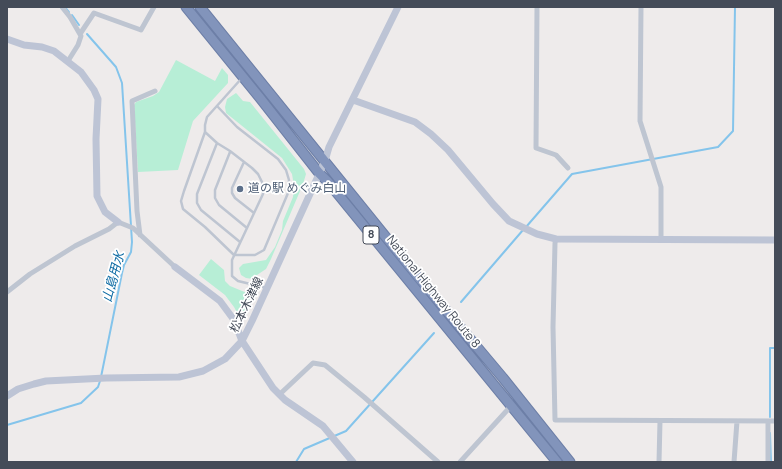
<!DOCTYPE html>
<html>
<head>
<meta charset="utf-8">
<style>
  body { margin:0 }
  #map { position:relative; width:782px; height:469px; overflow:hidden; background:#eeebeb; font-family:Manrope,sans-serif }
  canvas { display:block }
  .frame { position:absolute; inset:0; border:8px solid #444b58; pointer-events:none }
</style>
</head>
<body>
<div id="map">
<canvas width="782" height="469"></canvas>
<div class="frame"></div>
</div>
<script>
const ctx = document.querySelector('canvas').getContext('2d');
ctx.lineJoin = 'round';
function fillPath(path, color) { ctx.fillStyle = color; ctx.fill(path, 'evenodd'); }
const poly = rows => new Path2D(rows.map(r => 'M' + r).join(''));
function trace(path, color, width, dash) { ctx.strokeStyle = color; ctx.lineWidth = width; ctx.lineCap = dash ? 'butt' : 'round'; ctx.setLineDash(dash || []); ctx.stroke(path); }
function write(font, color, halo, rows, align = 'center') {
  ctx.font = font + ' Manrope,"Noto Sans JP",sans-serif'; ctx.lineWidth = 3.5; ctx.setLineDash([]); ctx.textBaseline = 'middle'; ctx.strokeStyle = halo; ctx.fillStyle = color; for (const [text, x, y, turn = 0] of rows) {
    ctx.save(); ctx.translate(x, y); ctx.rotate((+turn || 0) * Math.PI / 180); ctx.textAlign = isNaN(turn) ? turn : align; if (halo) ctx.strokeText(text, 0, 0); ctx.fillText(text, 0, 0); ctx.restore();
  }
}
fillPath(poly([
  [176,60,215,81,222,68,228,75,228,83,193,121,178,170,138,172,134,105,136,102,153,96,159,92],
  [236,93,237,94,243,101,250,102,304,169,306,174,303,184,271,259,266,269,254,277,253,279,246,278,241,275,239,268,243,264,266,260,275,247,282,230,283,221,293,197,294,186,292,174,282,158,226,113,225,107,227,99],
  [211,259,224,270,225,281,230,286,247,293,251,304,244,320,241,320,234,307,225,295,199,275]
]), '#b7eed6');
trace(poly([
  [65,7,69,12],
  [72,15,79,25],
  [87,34,116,67,122,83,132,242,131,252,124,265,122,273,101,377],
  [526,227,572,174,718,147,733,131,735,7],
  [461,302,523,230],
  [770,417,770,348,775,348],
  [7,425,81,403,98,387,100,381],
  [770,433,771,462],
  [296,462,304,449,346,431,434,333]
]), '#84c4eb', 2);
const highway = poly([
  [186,7,260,98,319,173,328,182,557,462],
  [200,7,419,278,503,378,570,462]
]);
trace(highway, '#6d7fa7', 11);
trace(poly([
  [241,79,207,117,205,125,205,132,217,143,230,151,252,168,258,174,262,182,263,194,232,260,232,276,238,281,267,288],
  [205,132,184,191,181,201,183,209,205,227,234,255,255,255,264,250,288,193,289,180,286,170,278,159,237,127,217,106],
  [217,143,197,194,197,203,201,210,240,242],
  [230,152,215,190,215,198,219,205,247,228],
  [244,162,232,188,232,193,235,198,254,213]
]), '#bec5d1', 2.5);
trace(poly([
  [62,7,70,17,81,36,78,45,68,61],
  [537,7,536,148,556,155,568,168],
  [641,7,640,121,661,187,661,239],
  [80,34,94,13,141,30,154,7],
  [140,235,137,211,132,101,155,91],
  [556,239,555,243,553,327,555,420,775,421],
  [7,292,30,274,75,246,109,229,118,222,133,228,175,267],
  [280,394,313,363,325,365,364,397,438,462],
  [768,421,768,462],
  [460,462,511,406],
  [659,462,660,421],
  [734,462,737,421]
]), '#bec5d1', 5);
trace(poly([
  [7,39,24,45,42,47,54,51,81,72,94,90,98,99,96,139,97,196,105,212,118,222],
  [353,100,415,122,431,134,448,150,493,204,509,221,537,234,556,239,775,240],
  [175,267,220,301,234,320,242,341,273,388,285,400,323,426,353,462],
  [7,396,18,389,34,384,46,381,106,378,179,377,203,371,225,359,242,341,252,321,325,161,329,147,398,7]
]), '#bdc4d5', 7);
trace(highway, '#8294bb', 9);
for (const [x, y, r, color] of [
  [240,189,4,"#5c6f8a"]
]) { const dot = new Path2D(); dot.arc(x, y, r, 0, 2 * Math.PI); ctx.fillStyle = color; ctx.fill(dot); trace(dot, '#fff', 1.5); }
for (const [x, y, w] of [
  [371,235,16]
]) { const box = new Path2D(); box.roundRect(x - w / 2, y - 9, w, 18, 3); ctx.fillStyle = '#fff'; ctx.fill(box); trace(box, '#444b58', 1); }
write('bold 11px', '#444b58', null, [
  ["8",371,235]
]);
write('12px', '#4e5e75', '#fff', [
  ["道の駅 めぐみ白山",248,189]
], 'left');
write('12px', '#444b58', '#fff', [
  ["National Highway Route 8",433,292,51],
  ["松本木津線",247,305,-64]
]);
write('italic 13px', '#0c6aa3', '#fff', [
  ["山島用水",114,277,-75]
]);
</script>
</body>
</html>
